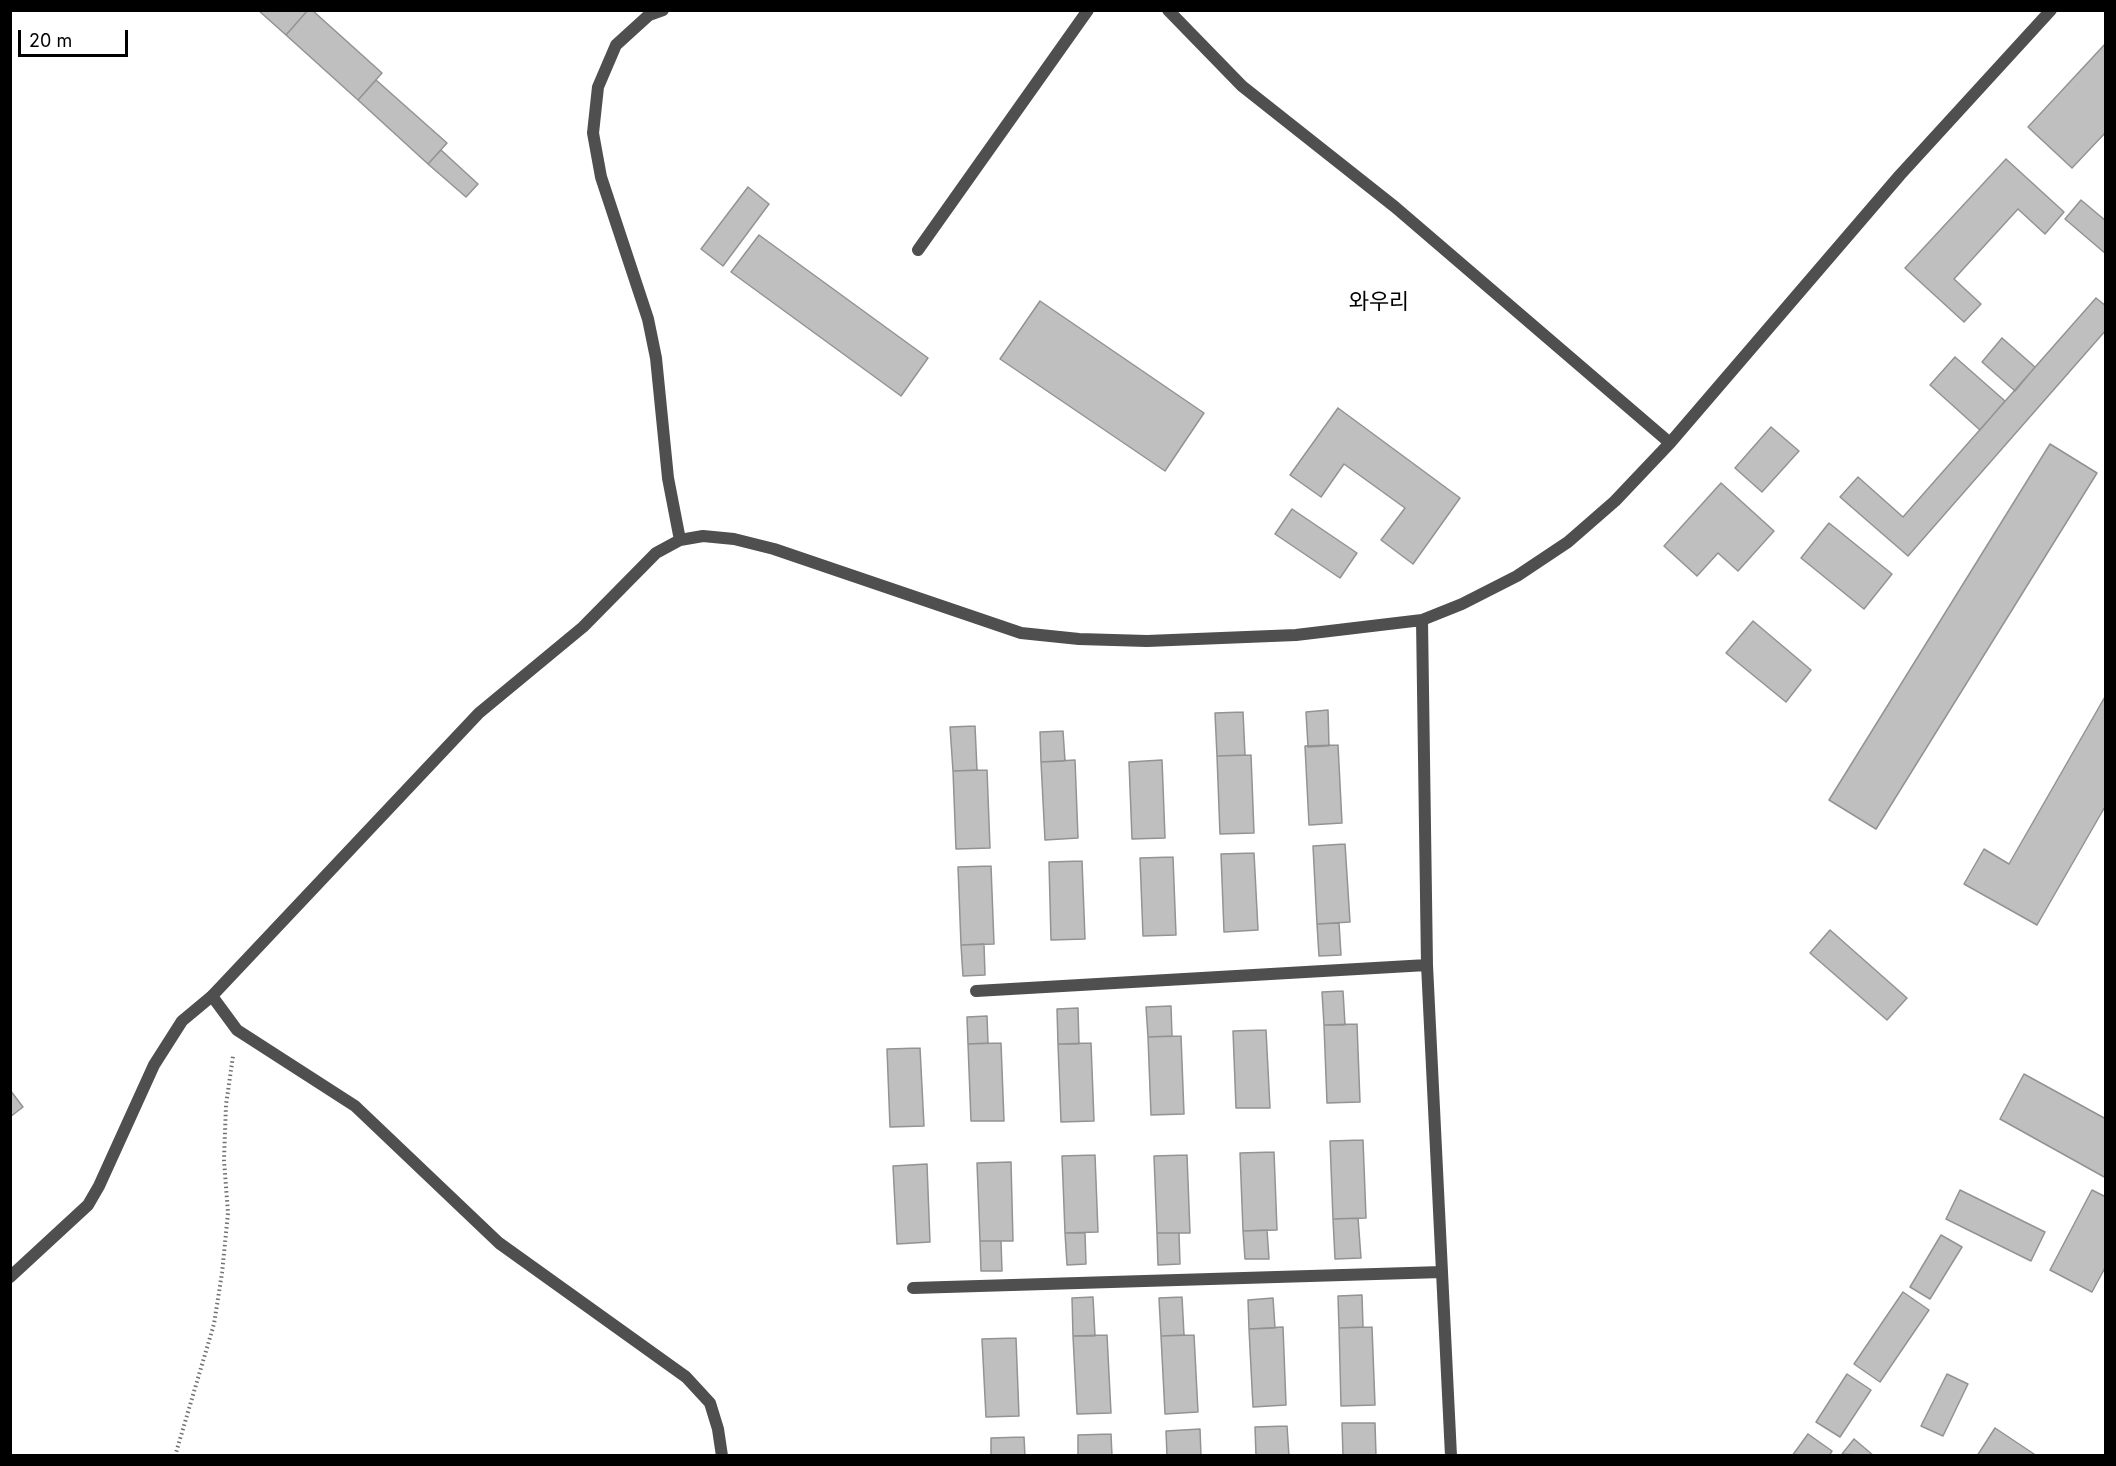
<!DOCTYPE html>
<html>
<head>
<meta charset="utf-8">
<style>
  body { margin:0 }
  #map { position:relative; width:2116px; height:1466px; overflow:hidden; background:#fff; font-family:Inter,sans-serif }
  canvas { display:block }
  .frame { position:absolute; inset:0; border:12px solid #000; pointer-events:none }
  .scale { position:absolute; left:18px; top:30px; width:110px; height:27px; box-sizing:border-box; border:3px solid #000; border-top:0; padding-left:8px; font-size:18px; line-height:21px; white-space:nowrap; color:#000; -webkit-text-stroke:4px #fff; paint-order:stroke }
</style>
</head>
<body>
<div id="map">
<canvas width="2116" height="1466"></canvas>
<div class="frame"></div>
<div class="scale">20 m</div>
</div>
<script>
const ctx = document.querySelector('canvas').getContext('2d');
ctx.lineJoin = 'round';
function fillPath(path, color) { ctx.fillStyle = color; ctx.fill(path, 'evenodd'); }
const poly = rows => new Path2D(rows.map(r => 'M' + r).join(''));
function trace(path, color, width, dash) { ctx.strokeStyle = color; ctx.lineWidth = width; ctx.lineCap = dash ? 'butt' : 'round'; ctx.setLineDash(dash || []); ctx.stroke(path); }
function write(font, color, halo, rows, align = 'center') {
  ctx.font = font + ' Inter,"Noto Sans KR",sans-serif'; ctx.lineWidth = 4.5; ctx.setLineDash([]); ctx.textBaseline = 'middle'; ctx.strokeStyle = halo; ctx.fillStyle = color; for (const [text, x, y, turn = 0] of rows) {
    ctx.save(); ctx.translate(x, y); ctx.rotate((+turn || 0) * Math.PI / 180); ctx.textAlign = isNaN(turn) ? turn : align; if (halo) ctx.strokeText(text, 0, 0); ctx.fillText(text, 0, 0); ctx.restore();
  }
}
const building = poly([
  [258,10,308,10,286,35,258,10],
  [308,10,312,10,382,73,358,100,286,35,308,10],
  [2106,43,2106,132,2072,168,2028,127,2106,43],
  [376,80,447,143,428,164,358,100,376,80],
  [441,150,478,184,466,197,428,164,441,150],
  [2006,159,2064,212,2045,234,2018,209,1954,279,1981,304,1964,322,1905,268,2006,159],
  [748,187,769,204,723,266,701,249,748,187],
  [2081,200,2106,221,2106,254,2065,219,2081,200],
  [759,235,928,358,901,396,731,272,759,235],
  [2096,298,2106,306,2106,330,1908,556,1840,497,1858,477,1903,517,2096,298],
  [1040,301,1204,413,1165,471,1000,359,1040,301],
  [2002,338,2035,367,2015,391,1982,362,2002,338],
  [1955,357,2005,401,1980,430,1930,385,1955,357],
  [1338,408,1460,498,1413,564,1381,540,1405,508,1344,464,1321,497,1290,475,1338,408],
  [1771,427,1799,451,1762,492,1735,468,1771,427],
  [2050,444,2097,473,1876,829,1829,800,2050,444],
  [1721,483,1774,531,1738,571,1718,553,1697,576,1664,546,1721,483],
  [1292,509,1357,553,1340,578,1275,534,1292,509],
  [1829,523,1892,574,1864,609,1801,558,1829,523],
  [1753,621,1811,670,1786,702,1726,653,1753,621],
  [2106,695,2106,805,2037,925,1964,884,1984,849,2009,864,2106,695],
  [1328,710,1329,746,1308,747,1306,712,1328,710],
  [1243,712,1245,755,1217,756,1215,713,1243,712],
  [975,726,977,770,953,771,950,727,975,726],
  [1063,731,1065,761,1041,762,1040,732,1063,731],
  [1338,745,1342,823,1309,825,1305,746,1338,745],
  [1251,755,1254,833,1220,834,1217,756,1251,755],
  [1075,760,1078,838,1045,840,1041,762,1075,760],
  [1162,760,1165,838,1132,839,1129,762,1162,760],
  [987,770,990,848,956,849,953,771,987,770],
  [1345,844,1350,922,1317,924,1313,846,1345,844],
  [1254,853,1258,930,1224,932,1221,854,1254,853],
  [1173,857,1176,935,1143,936,1140,858,1173,857],
  [1082,861,1085,939,1051,940,1049,862,1082,861],
  [991,866,994,944,961,945,958,867,991,866],
  [1339,923,1341,955,1319,956,1317,924,1339,923],
  [1830,930,1907,998,1887,1020,1810,953,1830,930],
  [984,944,985,975,963,976,961,945,984,944],
  [1343,991,1345,1025,1324,1025,1322,992,1343,991],
  [1171,1006,1172,1036,1148,1037,1146,1007,1171,1006],
  [1078,1008,1079,1044,1058,1044,1057,1009,1078,1008],
  [987,1016,988,1043,968,1044,967,1017,987,1016],
  [1357,1024,1360,1102,1327,1103,1324,1025,1357,1024],
  [1266,1030,1270,1108,1236,1108,1233,1031,1266,1030],
  [1181,1036,1184,1114,1151,1115,1148,1037,1181,1036],
  [1001,1043,1004,1121,971,1121,968,1044,1001,1043],
  [1091,1043,1094,1121,1061,1122,1058,1044,1091,1043],
  [920,1048,924,1126,890,1127,887,1049,920,1048],
  [2024,1074,2106,1119,2106,1178,2000,1119,2024,1074],
  [10,1090,23,1107,10,1117,10,1090],
  [1363,1140,1366,1218,1333,1219,1330,1141,1363,1140],
  [1274,1152,1277,1230,1243,1231,1240,1153,1274,1152],
  [1095,1155,1098,1232,1065,1233,1062,1156,1095,1155],
  [1187,1155,1190,1233,1157,1233,1154,1156,1187,1155],
  [1011,1162,1013,1241,980,1241,977,1163,1011,1162],
  [927,1164,930,1242,897,1244,893,1166,927,1164],
  [1960,1190,2045,1232,2031,1261,1946,1219,1960,1190],
  [2092,1190,2106,1197,2106,1266,2092,1292,2050,1270,2092,1190],
  [1358,1218,1361,1258,1335,1259,1333,1219,1358,1218],
  [1267,1230,1269,1259,1245,1259,1243,1231,1267,1230],
  [1065,1233,1085,1233,1086,1264,1067,1265,1065,1233],
  [1157,1233,1179,1233,1180,1264,1158,1265,1157,1233],
  [1941,1235,1962,1247,1930,1299,1910,1287,1941,1235],
  [980,1241,1001,1241,1002,1271,981,1271,980,1241],
  [1903,1292,1929,1310,1880,1382,1854,1364,1903,1292],
  [1362,1295,1363,1327,1339,1328,1338,1296,1362,1295],
  [1093,1297,1095,1336,1073,1336,1072,1298,1093,1297],
  [1182,1297,1184,1335,1161,1336,1159,1298,1182,1297],
  [1273,1298,1275,1328,1249,1329,1248,1300,1273,1298],
  [1283,1327,1286,1405,1253,1407,1249,1329,1283,1327],
  [1372,1327,1375,1405,1341,1406,1339,1328,1372,1327],
  [1107,1335,1111,1413,1077,1414,1073,1336,1107,1335],
  [1194,1335,1198,1412,1165,1414,1161,1336,1194,1335],
  [1016,1338,1019,1416,986,1417,982,1339,1016,1338],
  [1847,1374,1871,1390,1840,1437,1816,1422,1847,1374],
  [1947,1374,1968,1384,1943,1436,1921,1426,1947,1374],
  [1342,1423,1375,1423,1376,1456,1343,1456,1342,1423],
  [1287,1426,1289,1456,1256,1456,1255,1427,1287,1426],
  [1995,1428,2037,1456,1977,1456,1995,1428],
  [1200,1429,1201,1456,1167,1456,1166,1431,1200,1429],
  [1111,1434,1112,1456,1078,1456,1078,1435,1111,1434],
  [1808,1434,1832,1451,1829,1456,1792,1456,1808,1434],
  [1024,1437,1025,1456,991,1456,991,1438,1024,1437],
  [1854,1439,1874,1456,1842,1454,1854,1439]
]);
fillPath(building, '#bfbfbf');
trace(building, '#939393', 1.5);
trace(poly([
  [175,1456,214,1324,222,1273,228,1213,224,1160,226,1105,233,1056]
]), '#717171', 4, [1.5, 3]);
trace(poly([
  [918,250,1088,10],
  [212,996,237,1030,355,1106,499,1243,686,1377,710,1403,718,1429,722,1456]
]), '#4f4f4f', 12);
trace(poly([
  [663,10,649,15,616,45,598,87,593,133,601,177,648,319,656,358,668,478,680,540],
  [1168,10,1242,86,1395,207,1670,443],
  [1422,620,1427,965,1451,1456],
  [976,991,1427,965],
  [10,1277,88,1205,99,1186,154,1065,182,1021,212,996,479,713,583,627,656,553,680,540,703,536,734,539,774,549,1021,633,1079,639,1147,641,1296,635,1422,620,1462,604,1517,576,1568,542,1615,501,1670,443,1900,175,2051,10],
  [913,1288,1442,1272]
]), '#4f4f4f', 12);
write('22px', '#000', '#fff', [
  ["와우리",1379,302]
]);
</script>
</body>
</html>
